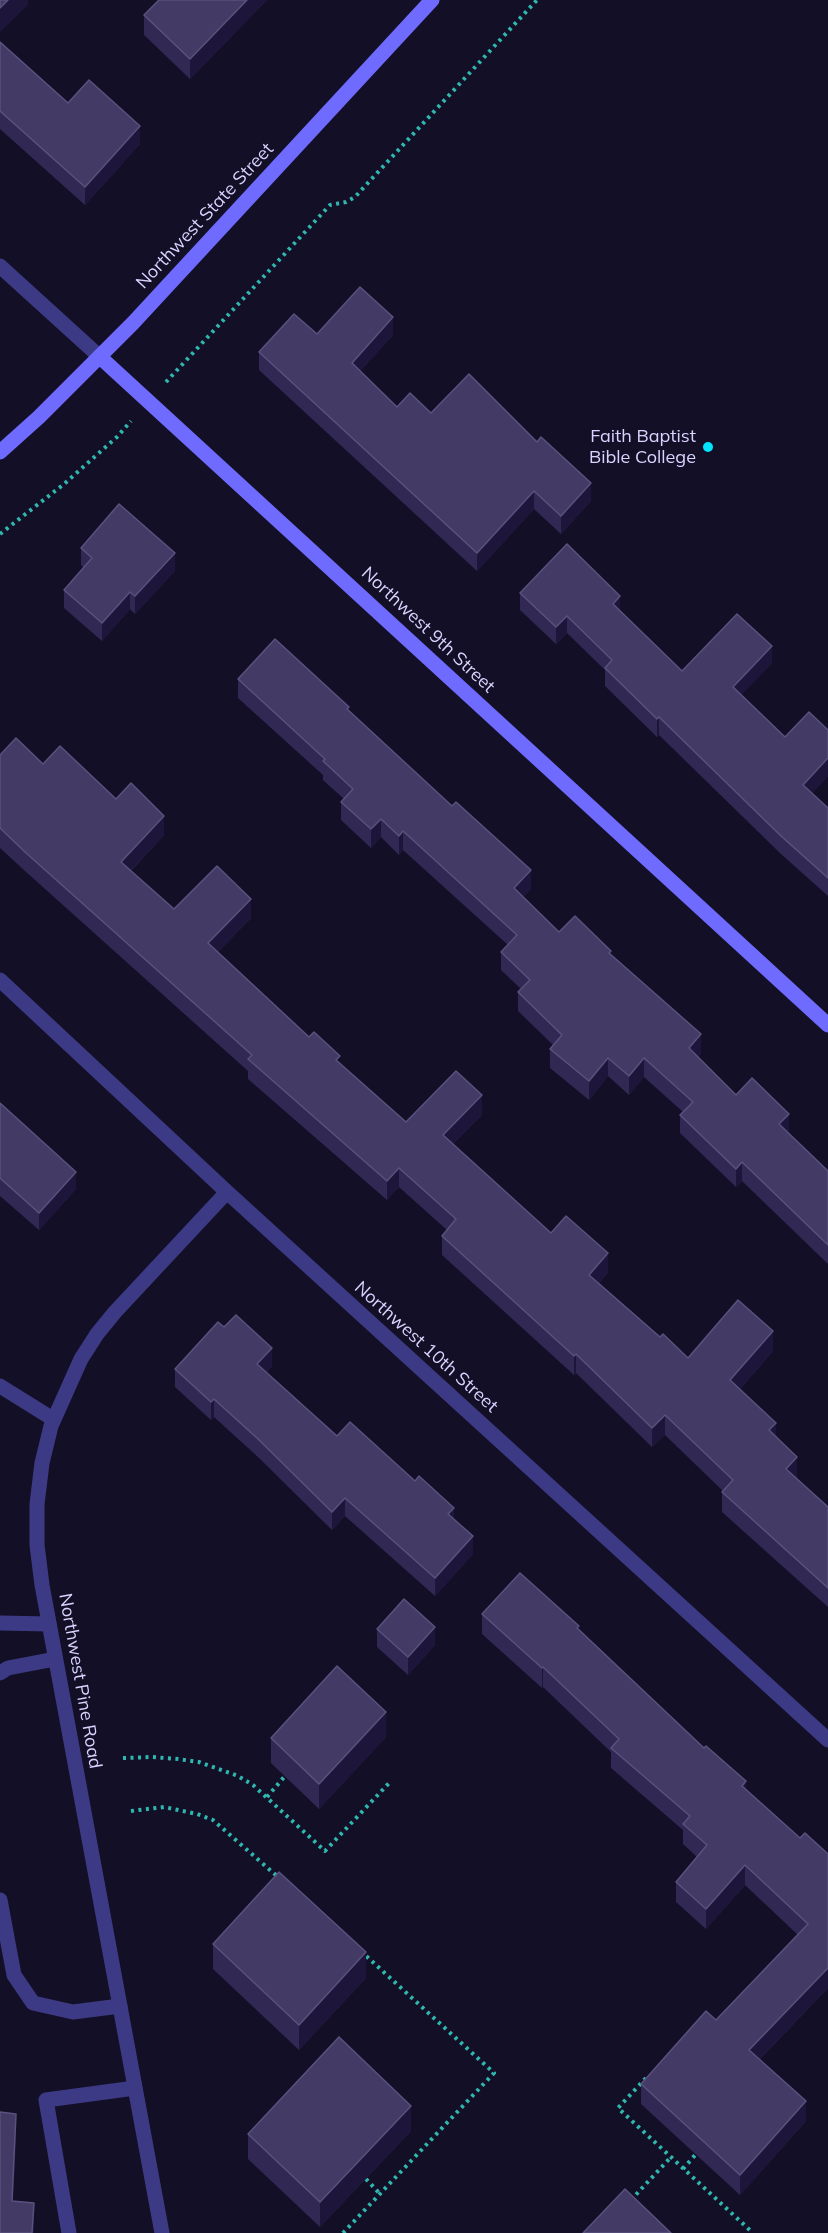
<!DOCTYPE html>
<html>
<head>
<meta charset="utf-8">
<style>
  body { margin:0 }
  canvas { display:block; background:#130f26 }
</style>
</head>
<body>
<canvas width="828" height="2233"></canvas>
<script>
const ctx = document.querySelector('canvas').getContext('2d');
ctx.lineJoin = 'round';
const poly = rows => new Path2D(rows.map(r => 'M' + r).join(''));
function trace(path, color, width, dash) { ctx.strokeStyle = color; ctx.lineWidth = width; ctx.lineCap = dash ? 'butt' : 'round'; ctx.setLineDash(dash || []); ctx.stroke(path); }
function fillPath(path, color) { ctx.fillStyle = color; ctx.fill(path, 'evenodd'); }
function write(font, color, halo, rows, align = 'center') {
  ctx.font = font + ' Mulish,sans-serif'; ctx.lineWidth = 4.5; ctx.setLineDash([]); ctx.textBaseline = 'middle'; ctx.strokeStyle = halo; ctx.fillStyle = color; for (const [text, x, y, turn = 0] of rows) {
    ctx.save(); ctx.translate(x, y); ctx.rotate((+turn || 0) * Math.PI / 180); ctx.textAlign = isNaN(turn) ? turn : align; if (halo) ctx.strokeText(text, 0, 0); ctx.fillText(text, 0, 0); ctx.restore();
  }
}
trace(poly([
  [166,382,330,205,346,202,355,197,537,0],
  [0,534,64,484,117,437,131,421],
  [123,1758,152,1757,178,1759,199,1762,238,1776,253,1785,325,1851,390,1782],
  [267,1797,285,1776],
  [131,1811,164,1807,197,1814,213,1820,278,1877],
  [646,2078,618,2108,753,2233],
  [683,2169,696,2154],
  [366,2179,380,2194],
  [631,2200,670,2158],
  [343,2233,494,2073,364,1954]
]), '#2fb8b0', 4, [3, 4.5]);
trace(poly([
  [0,1386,53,1419],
  [0,1623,49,1624],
  [0,1673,8,1668,55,1659],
  [0,1900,14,1975,33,2003,73,2012,120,2006],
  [69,2233,46,2100,135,2088]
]), '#3d3a85', 15);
trace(poly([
  [0,266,100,357],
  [0,980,227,1192,828,1740],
  [162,2233,42,1585,37,1545,37,1504,42,1463,51,1426,81,1359,97,1334,115,1312,227,1192]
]), '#3d3a85', 15);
trace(poly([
  [100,357,828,1025],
  [0,452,39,417,133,323,432,0]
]), '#6f6bff', 15);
fillPath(poly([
  [267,0,190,79,144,35,144,15],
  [0,42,68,103,140,144,85,205,0,129],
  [317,334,393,335,360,371,397,407,431,413,591,501,561,534,534,509,477,571,259,370,259,352],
  [81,548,175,571,135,614,130,609,102,641,64,608,64,590,84,568,81,565],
  [520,593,620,611,682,671,772,663,741,695,785,737,828,730,828,776,812,793,828,808,828,896,781,854,659,735,657,737,605,686,605,670,567,633,556,644,520,610],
  [238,679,349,711,531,889,523,897,559,932,611,956,701,1053,698,1057,736,1095,789,1133,788,1133,828,1171,828,1264,742,1181,736,1187,680,1133,680,1115,683,1112,644,1077,629,1095,608,1076,589,1100,550,1068,550,1049,553,1045,518,1011,518,992,521,989,501,970,501,952,508,945,403,850,399,855,381,837,371,848,341,820,341,802,344,799,323,780,323,775,238,698],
  [0,755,43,764,116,799,164,835,131,871,174,909,251,918,218,952,309,1037,406,1122,482,1115,453,1144,551,1233,608,1273,599,1283,660,1337,688,1358,773,1351,740,1389,776,1437,797,1477,796,1478,828,1507,828,1607,722,1512,722,1492,723,1491,665,1435,652,1447,576,1373,574,1375,442,1255,442,1236,447,1230,399,1187,387,1200,248,1079,248,1071,25,871,0,848],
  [0,1103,76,1189,39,1230,0,1196],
  [224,1327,272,1366,266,1373,337,1436,454,1519,473,1554,435,1596,345,1516,332,1530,258,1457,214,1417,211,1420,175,1387,175,1369],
  [482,1614,579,1629,746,1790,800,1838,828,1854,828,1988,760,2059,806,2121,740,2195,641,2104,641,2084,716,2020,798,1935,745,1885,706,1929,676,1902,676,1882,697,1857,683,1844,683,1830,611,1768,611,1752,543,1687,542,1688,482,1634],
  [377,1629,435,1645,408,1675,377,1647],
  [386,1737,319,1809,271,1763,271,1738],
  [213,1944,366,1978,299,2050,213,1969],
  [411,2131,320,2227,248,2159,248,2134]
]), '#312854');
fillPath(poly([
  [8,0,28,0,28,5,0,32,0,8],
  [247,0,267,0,190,79,190,59],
  [140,126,140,144,85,205,85,187],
  [393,317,393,335,352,381,352,363],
  [591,483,591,501,561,534,561,516],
  [534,491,534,509,477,571,477,553],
  [175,553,175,571,135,614,135,596],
  [130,592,130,609,102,641,102,623],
  [620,596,620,613,613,604],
  [567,616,567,633,556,644,556,627],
  [772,646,772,663,733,704,733,687],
  [659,717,659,735,657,737,657,719],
  [828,758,828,776,803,803,803,785],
  [164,816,164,835,121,881,121,862],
  [381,819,381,837,371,848,371,829],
  [403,831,403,850,399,855,399,836],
  [531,870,531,889,514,907,514,888],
  [251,899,251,918,208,962,208,943],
  [701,1034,701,1053,689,1067,689,1048],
  [608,1058,608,1076,589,1100,589,1081],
  [644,1058,644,1077,629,1095,629,1076],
  [482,1095,482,1115,443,1154,443,1135],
  [789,1114,789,1133,779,1143,779,1124],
  [742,1162,742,1181,736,1187,736,1169],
  [399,1168,399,1187,387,1200,387,1181],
  [76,1172,76,1189,39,1230,39,1213],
  [608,1253,608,1273,589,1294,589,1275],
  [773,1331,773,1351,730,1400,730,1380],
  [272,1348,272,1366,257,1382,257,1364],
  [576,1354,576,1373,574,1375,574,1356],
  [214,1399,214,1417,211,1420,211,1402],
  [665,1415,665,1435,652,1447,652,1428],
  [776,1423,776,1442,769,1430],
  [797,1457,797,1477,786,1489,786,1469],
  [345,1498,345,1516,332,1530,332,1512],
  [454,1508,454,1526,448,1514],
  [473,1536,473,1554,435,1596,435,1578],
  [435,1627,435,1645,408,1675,408,1657],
  [543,1667,543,1687,542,1688,542,1668],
  [386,1712,386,1737,319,1809,319,1784],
  [746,1781,746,1801,742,1786],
  [745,1865,745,1885,706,1929,706,1909],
  [366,1952,366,1978,299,2050,299,2025],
  [828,1968,828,1988,749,2070,749,2050],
  [806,2101,806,2121,740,2195,740,2175],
  [411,2106,411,2131,320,2227,320,2202],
  [16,2114,16,2140,12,2227,12,2201],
  [34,2203,34,2233,32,2233]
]), '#1d163a');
const building = poly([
  [0,0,8,0,0,8,0,0],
  [159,0,247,0,190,59,144,15,159,0],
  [0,42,68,103,89,80,140,126,85,187,0,111,0,42],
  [360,287,393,317,352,363,397,407,410,393,431,413,469,374,537,442,541,437,591,483,561,516,534,491,477,553,259,352,294,314,317,334,360,287],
  [119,504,175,553,135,596,130,592,102,623,64,590,92,558,81,548,119,504],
  [567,544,620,596,613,604,682,671,737,614,772,646,733,687,785,737,809,712,828,730,828,758,803,785,828,808,828,878,781,836,659,717,657,719,605,668,612,660,567,616,556,627,520,593,567,544],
  [275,639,349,707,347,709,452,806,456,802,531,870,514,888,559,932,575,916,611,951,609,953,701,1034,689,1048,736,1095,752,1078,789,1114,779,1124,828,1171,828,1245,742,1162,736,1169,680,1115,693,1102,644,1058,629,1076,608,1058,589,1081,550,1049,562,1035,518,992,530,980,501,952,517,935,403,831,399,836,381,819,371,829,341,802,353,789,323,761,325,759,238,679,275,639],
  [16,738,43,764,60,746,116,799,131,783,164,816,121,862,174,909,217,866,251,899,208,943,309,1037,314,1032,340,1056,336,1060,406,1122,456,1071,482,1095,443,1135,551,1233,566,1216,608,1253,589,1275,660,1337,663,1334,688,1358,738,1300,773,1331,730,1380,776,1423,769,1430,797,1457,786,1469,828,1507,828,1588,722,1492,733,1480,665,1415,652,1428,576,1354,574,1356,442,1236,456,1219,399,1168,387,1181,248,1059,252,1055,25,852,0,828,0,755,16,738],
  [0,1103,76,1172,39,1213,0,1178,0,1103],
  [236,1315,272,1348,257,1364,337,1436,350,1422,415,1481,419,1476,454,1508,448,1514,473,1536,435,1578,345,1498,332,1512,258,1439,214,1399,211,1402,175,1369,218,1322,224,1327,236,1315],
  [520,1573,579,1626,577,1628,704,1748,706,1746,746,1781,742,1786,800,1838,805,1833,828,1854,828,1968,749,2050,806,2101,740,2175,641,2084,706,2011,716,2020,808,1924,745,1865,706,1909,676,1882,707,1845,683,1824,690,1816,611,1748,619,1739,543,1667,542,1668,482,1614,520,1573],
  [404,1599,435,1627,408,1657,377,1629,404,1599],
  [337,1666,386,1712,319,1784,271,1738,337,1666],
  [279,1872,366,1952,299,2025,213,1944,279,1872],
  [339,2037,411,2106,320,2202,248,2134,339,2037],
  [0,2112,16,2114,12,2201,34,2203,32,2233,0,2233,0,2112],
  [625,2189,671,2233,583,2233,625,2189]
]);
fillPath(building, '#433a66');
trace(building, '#5a527e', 1.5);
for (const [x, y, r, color] of [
  [708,447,6,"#00e5ff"]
]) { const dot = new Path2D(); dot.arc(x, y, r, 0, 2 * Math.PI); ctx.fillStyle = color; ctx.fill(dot); trace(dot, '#130f26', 2); }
write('18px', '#d9d4ff', '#130f26', [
  ["Northwest State Street",205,216,-47],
  ["Northwest 9th Street",428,630,43],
  ["Northwest 10th Street",426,1347,42],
  ["Northwest Pine Road",80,1681,80]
]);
write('18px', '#d9d4ff', '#130f26', [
  ["Faith Baptist",696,437],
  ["Bible College",696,458]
], 'right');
</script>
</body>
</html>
